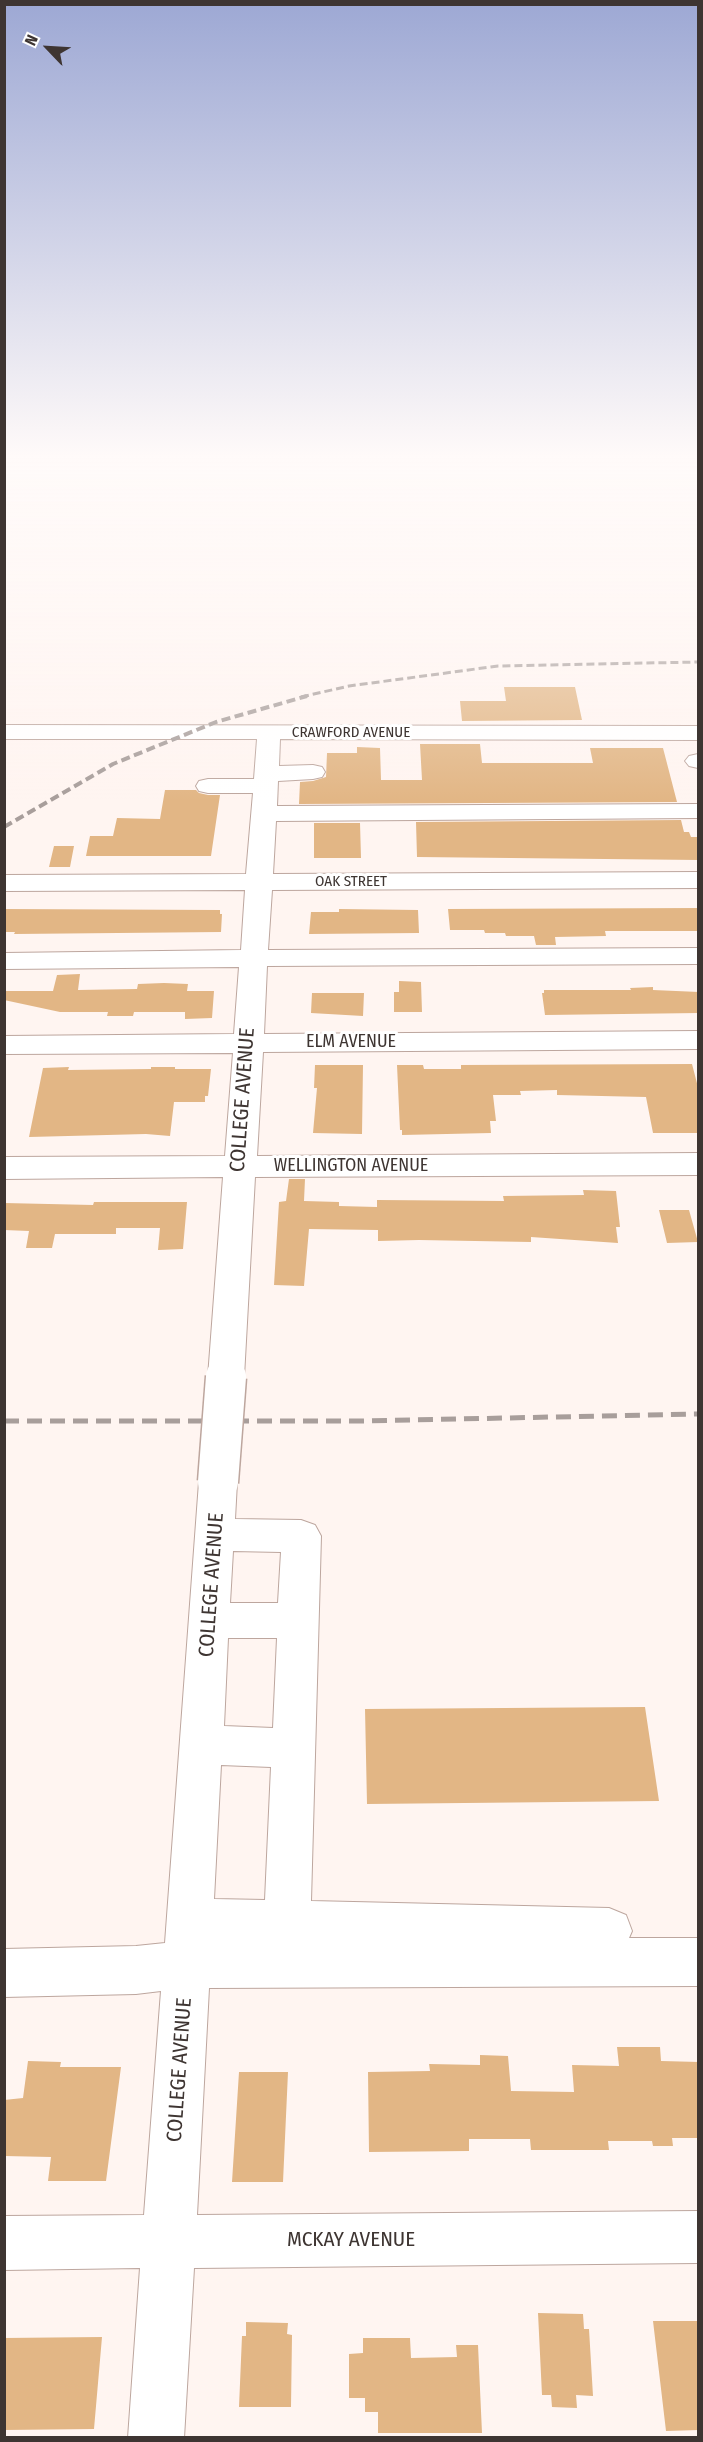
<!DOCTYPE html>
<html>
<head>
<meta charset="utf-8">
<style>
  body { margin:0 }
  #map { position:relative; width:703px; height:2442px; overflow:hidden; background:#fff5f1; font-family:"Fira Sans Condensed",sans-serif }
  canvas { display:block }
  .frame { position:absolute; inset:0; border:6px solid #3e3532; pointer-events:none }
  .north { position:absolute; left:18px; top:18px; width:60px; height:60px; -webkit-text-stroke:4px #fff; paint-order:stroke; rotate:295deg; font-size:16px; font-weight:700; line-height:24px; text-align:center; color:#3e3532 }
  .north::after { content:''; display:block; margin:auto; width:21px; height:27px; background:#3e3532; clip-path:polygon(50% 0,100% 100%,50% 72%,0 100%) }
</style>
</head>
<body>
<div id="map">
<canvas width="703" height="2442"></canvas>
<div class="frame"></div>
<div class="north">N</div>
</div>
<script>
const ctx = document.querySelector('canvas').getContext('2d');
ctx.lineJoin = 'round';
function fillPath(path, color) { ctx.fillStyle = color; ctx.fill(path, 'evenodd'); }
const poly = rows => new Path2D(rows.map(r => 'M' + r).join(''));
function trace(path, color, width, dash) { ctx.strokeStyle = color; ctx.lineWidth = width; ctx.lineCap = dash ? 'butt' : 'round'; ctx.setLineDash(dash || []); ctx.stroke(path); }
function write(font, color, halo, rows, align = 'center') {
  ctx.font = font + ' "Fira Sans Condensed",sans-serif'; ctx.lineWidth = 6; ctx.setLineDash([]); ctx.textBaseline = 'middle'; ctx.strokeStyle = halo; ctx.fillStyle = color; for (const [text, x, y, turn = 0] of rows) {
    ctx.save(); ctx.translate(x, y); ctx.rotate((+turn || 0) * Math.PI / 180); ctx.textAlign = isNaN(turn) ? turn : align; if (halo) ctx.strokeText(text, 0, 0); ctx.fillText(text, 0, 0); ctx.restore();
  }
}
fillPath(poly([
  [504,687,575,687,582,720,462,721,460,701,506,701],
  [420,744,480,744,482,763,593,763,590,748,663,748,677,802,299,804,300,782,313,781,326,777,327,753,357,753,357,747,380,748,381,780,422,780],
  [165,790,196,790,199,793,208,795,220,795,211,856,86,856,90,836,113,836,117,818,160,819],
  [681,820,684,832,689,832,691,837,699,837,699,860,417,857,416,822],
  [314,823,360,823,361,858,314,858],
  [54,846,74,846,70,867,49,867],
  [699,908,699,931,605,931,606,936,555,937,556,945,536,945,534,936,506,936,505,933,485,933,484,930,450,930,448,909],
  [4,909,220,910,220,914,222,914,221,932,14,934,15,932,4,932],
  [339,909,418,910,419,933,309,934,311,912,339,912],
  [80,974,78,990,137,989,138,984,164,983,188,984,187,991,214,991,212,1018,185,1019,185,1012,134,1012,133,1016,107,1016,108,1012,60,1012,4,1000,4,991,53,991,57,975],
  [399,981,421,982,422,1012,394,1012,394,992,399,992],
  [653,987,653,990,699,992,699,1013,545,1015,542,993,544,993,544,990,631,990,630,988],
  [312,993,364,993,363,1016,311,1013],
  [692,1064,699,1091,699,1133,653,1133,646,1097,557,1095,557,1090,520,1091,521,1095,493,1095,496,1121,490,1121,491,1133,402,1135,402,1130,400,1130,397,1065,423,1065,424,1069,461,1069,461,1065],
  [315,1065,363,1065,362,1134,313,1133,317,1088,314,1088],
  [69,1067,68,1070,151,1069,151,1067,175,1067,175,1069,211,1069,208,1096,205,1096,205,1102,174,1102,170,1136,146,1134,29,1137,43,1068],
  [289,1179,305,1179,304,1201,339,1202,339,1206,377,1207,377,1200,504,1201,503,1196,584,1195,583,1190,616,1191,620,1227,616,1227,618,1243,531,1237,531,1242,419,1240,378,1241,378,1230,309,1229,304,1286,274,1285,279,1202,286,1201],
  [94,1202,187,1202,183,1249,158,1250,160,1228,116,1228,116,1234,55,1234,52,1248,26,1248,29,1231,4,1230,4,1203,93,1205],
  [659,1210,689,1210,698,1242,667,1243],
  [645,1707,659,1801,367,1804,365,1709],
  [617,2047,660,2047,661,2061,699,2062,699,2138,672,2138,673,2146,653,2146,652,2141,608,2141,609,2150,531,2150,530,2139,469,2139,469,2151,369,2152,368,2072,430,2071,429,2064,480,2065,480,2055,508,2056,511,2091,574,2092,572,2065,619,2066],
  [28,2061,61,2062,60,2067,121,2067,106,2181,48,2181,51,2157,4,2156,4,2100,23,2098],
  [239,2072,288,2072,283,2182,232,2182],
  [538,2313,583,2314,584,2329,589,2329,593,2396,576,2395,577,2408,552,2407,551,2395,542,2395],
  [653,2321,699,2321,699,2430,666,2431],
  [246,2322,288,2323,287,2334,292,2335,291,2407,239,2407,242,2336,246,2336],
  [102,2337,94,2429,4,2430,4,2338],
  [363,2338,410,2338,411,2358,457,2357,456,2345,478,2345,482,2433,378,2433,378,2412,365,2412,365,2398,349,2398,349,2354,363,2353]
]), '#e2b685');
const minor = poly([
  [4,725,698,726,698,740,280,739,279,766,313,765,322,767,325,772,322,777,313,779,278,781,277,806,698,804,698,818,276,821,273,874,698,872,698,888,272,890,268,950,698,948,698,964,267,966,264,1034,698,1031,698,1049,263,1052,257,1156,698,1153,698,1175,255,1177,244,1377,239,1387,226,1391,213,1387,208,1377,223,1177,4,1179,4,1157,225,1156,233,1053,4,1054,4,1036,234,1034,239,967,4,969,4,953,241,950,245,890,4,891,4,875,246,874,253,793,208,793,199,791,196,786,199,781,208,779,254,779,257,739,4,739,4,725],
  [698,754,698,768,689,766,685,761,689,756,698,754],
  [218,1467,231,1471,237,1482,235,1519,301,1520,315,1525,321,1536,311,1901,609,1908,626,1915,632,1931,629,1938,698,1938,698,1986,209,1988,197,2215,698,2211,698,2263,194,2268,184,2438,128,2438,140,2268,4,2270,4,2216,144,2215,161,1991,136,1994,4,1997,4,1949,136,1946,165,1943,199,1482,205,1471,218,1467],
  [233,1551,281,1552,278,1603,230,1603,233,1551],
  [228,1638,277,1638,273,1728,224,1726,228,1638],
  [221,1765,271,1767,265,1900,214,1899,221,1765]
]);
trace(minor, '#bda69e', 2);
fillPath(minor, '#fff');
trace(poly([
  [301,697,349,686,498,666,698,662]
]), '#a89e9b', 3, [8, 4]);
trace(poly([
  [4,827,113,764,216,722,307,696]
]), '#a89e9b', 4, [9, 4.5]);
trace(poly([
  [4,1421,361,1421,698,1414]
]), '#a89e9b', 5, [15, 8]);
const minorBridge = poly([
  [218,1482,226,1377]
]);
trace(minorBridge, '#bda69e', 43, []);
trace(minorBridge, '#fff', 40);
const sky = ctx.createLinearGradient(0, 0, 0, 801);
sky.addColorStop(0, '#9da8d4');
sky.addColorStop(0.57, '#fffaf9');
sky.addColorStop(1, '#fffaf900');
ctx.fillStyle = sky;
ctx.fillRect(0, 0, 703, 801);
write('15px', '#3e3532', '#fff', [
  ["CRAWFORD AVENUE",351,733],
  ["OAK STREET",351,882]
]);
write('18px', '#3e3532', '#fff', [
  ["ELM AVENUE",351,1042],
  ["WELLINGTON AVENUE",351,1166]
]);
write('21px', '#3e3532', '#fff', [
  ["COLLEGE AVENUE",243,1100,-86],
  ["COLLEGE AVENUE",212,1585,-86],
  ["COLLEGE AVENUE",180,2070,-86],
  ["MCKAY AVENUE",351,2240]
]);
</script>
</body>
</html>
